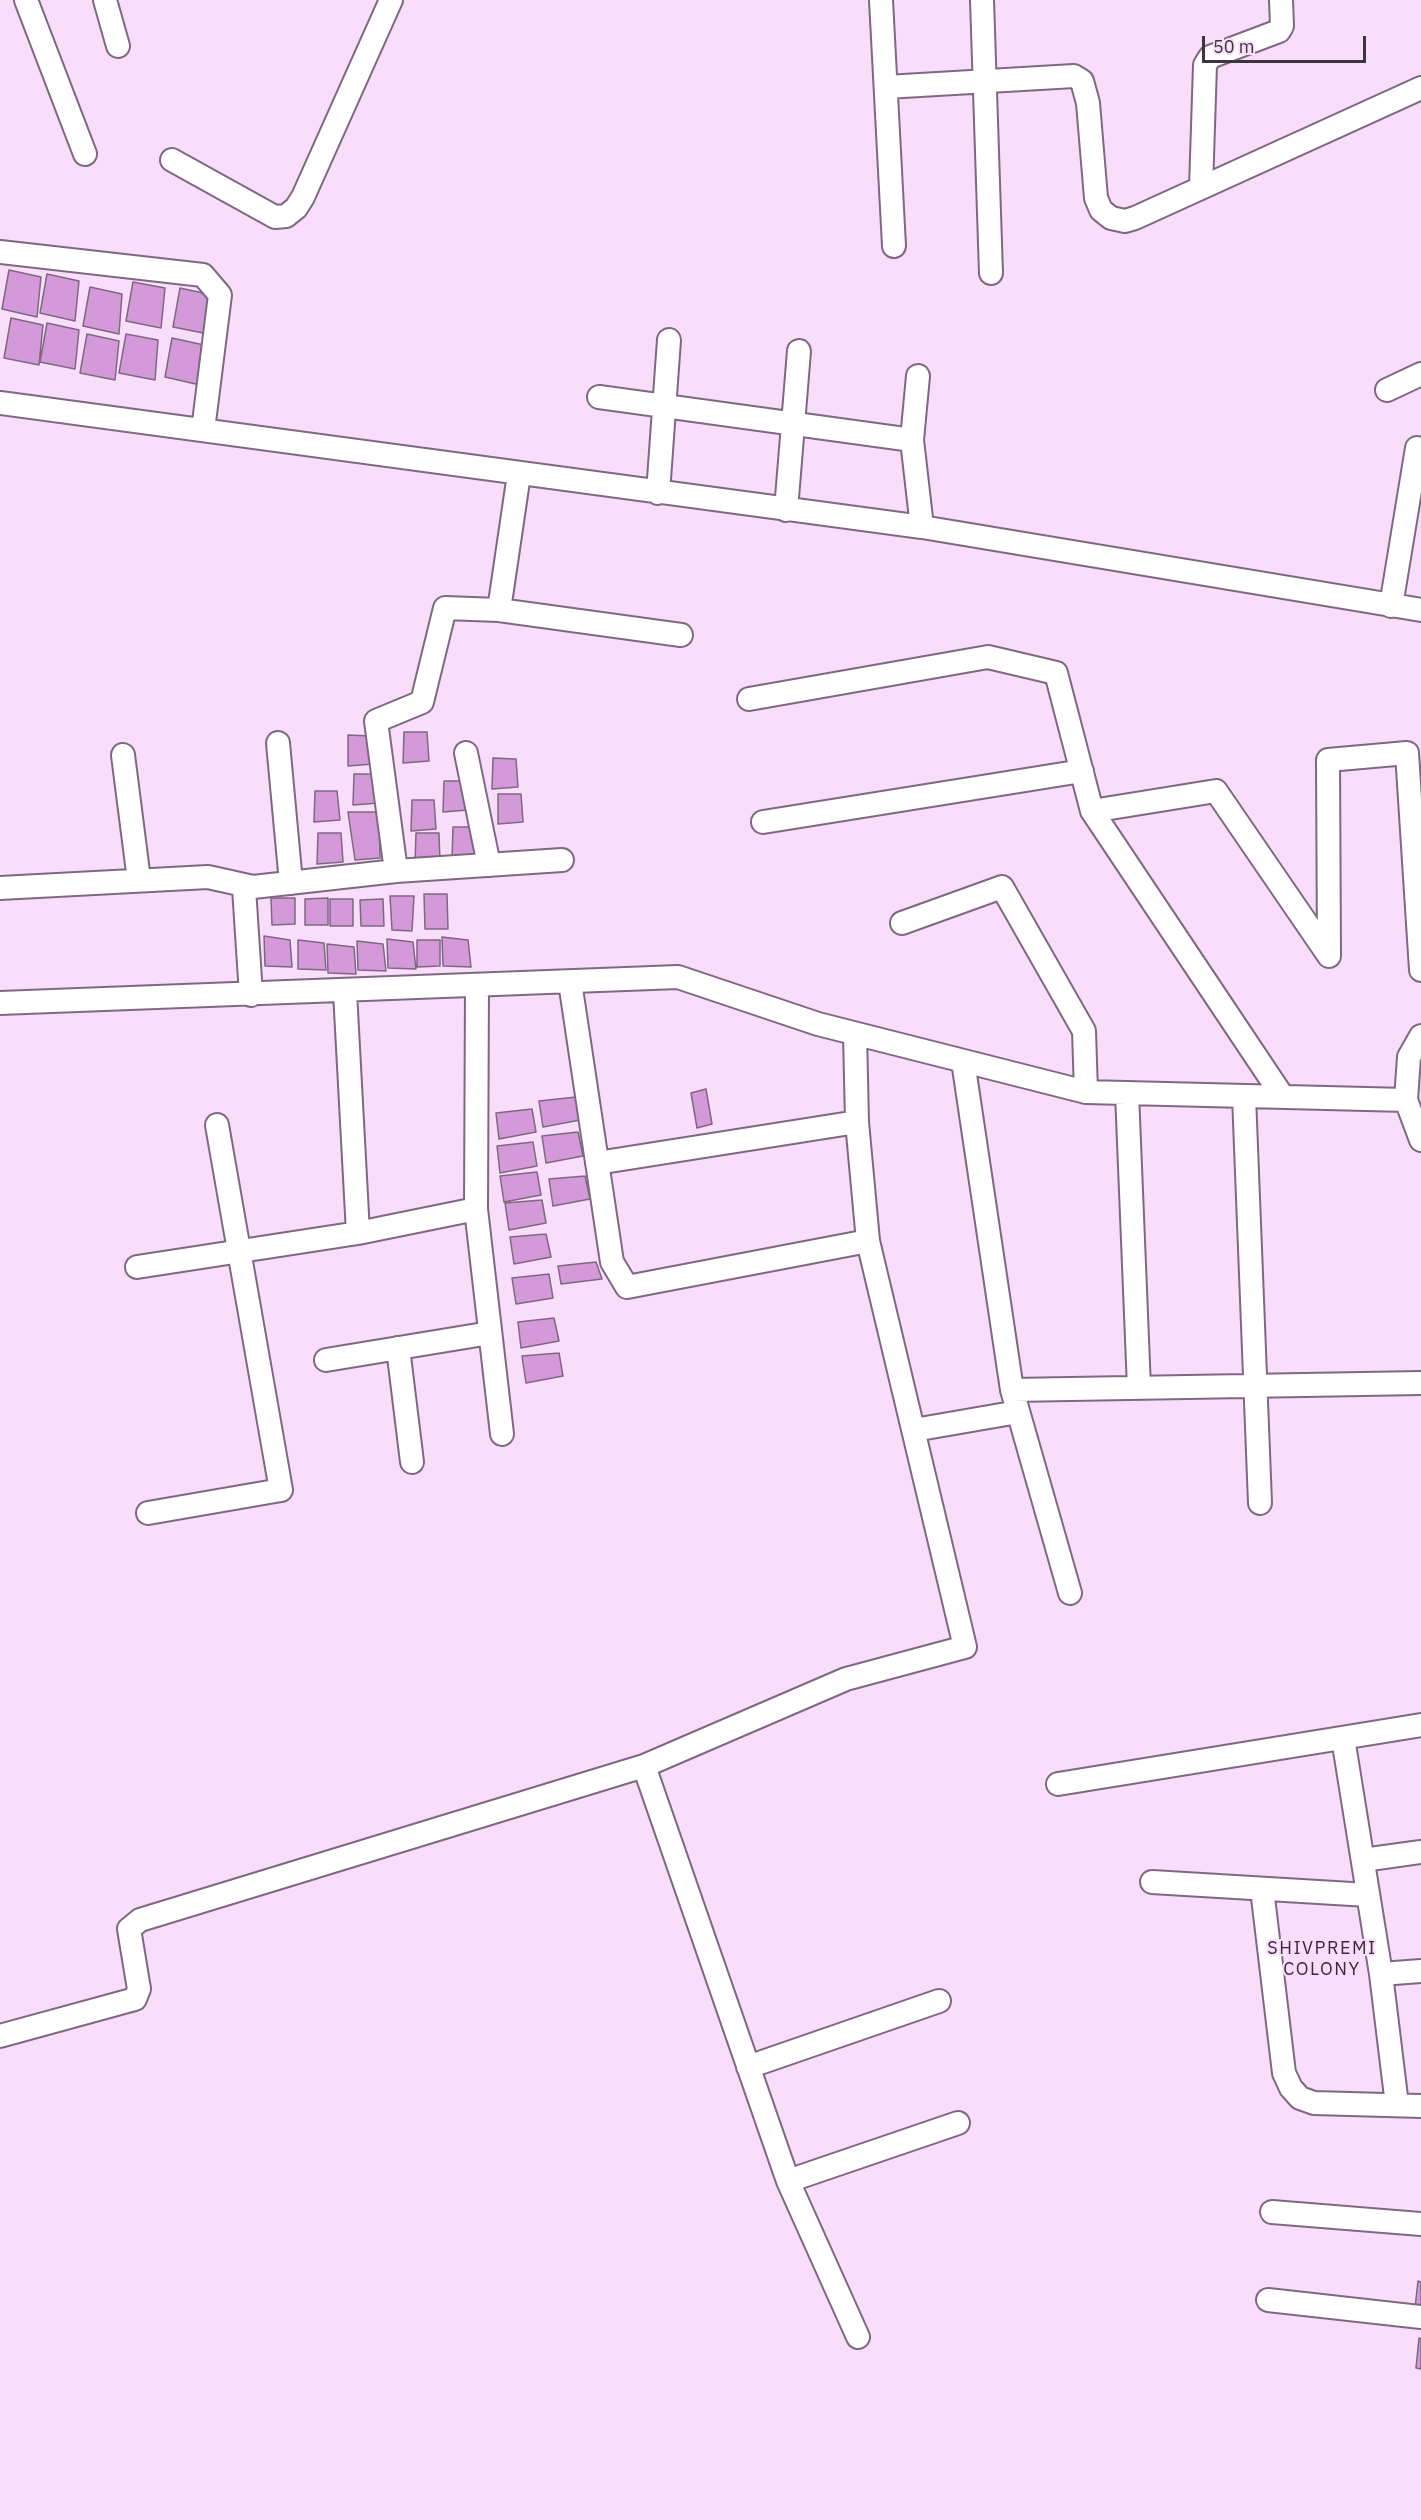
<!DOCTYPE html>
<html>
<head>
<meta charset="utf-8">
<style>
  body { margin:0 }
  #map { position:relative; width:1421px; height:2520px; overflow:hidden; background:#f8defa; font-family:"IBM Plex Sans",sans-serif }
  canvas { display:block }
  .scale { position:absolute; left:1202px; top:36px; width:164px; height:27px; box-sizing:border-box; border:3px solid #3d343e; border-top:0; padding-left:8px; font-size:18px; line-height:21px; white-space:nowrap; color:#3d343e; -webkit-text-stroke:4px #f8defa; paint-order:stroke }
</style>
</head>
<body>
<div id="map">
<canvas width="1421" height="2520"></canvas>
<div class="scale">50 m</div>
</div>
<script>
const ctx = document.querySelector('canvas').getContext('2d');
ctx.lineJoin = 'round';
function fillPath(path, color) { ctx.fillStyle = color; ctx.fill(path, 'evenodd'); }
const poly = rows => new Path2D(rows.map(r => 'M' + r).join(''));
function trace(path, color, width, dash) { ctx.strokeStyle = color; ctx.lineWidth = width; ctx.lineCap = dash ? 'butt' : 'round'; ctx.setLineDash(dash || []); ctx.stroke(path); }
function write(font, color, halo, rows, align = 'center') {
  ctx.font = font + ' "IBM Plex Sans",sans-serif'; ctx.lineWidth = 4.5; ctx.setLineDash([]); ctx.textBaseline = 'middle'; ctx.strokeStyle = halo; ctx.fillStyle = color; for (const [text, x, y, turn = 0] of rows) {
    ctx.save(); ctx.translate(x, y); ctx.rotate((+turn || 0) * Math.PI / 180); ctx.textAlign = isNaN(turn) ? turn : align; if (halo) ctx.strokeText(text, 0, 0); ctx.fillText(text, 0, 0); ctx.restore();
  }
}
const building = poly([
  [9,270,41,277,37,317,2,309,9,270],
  [47,274,79,281,75,321,40,313,47,274],
  [133,282,165,288,161,328,126,321,133,282],
  [90,287,122,294,119,334,83,326,90,287],
  [180,288,212,295,208,334,173,327,180,288],
  [11,318,43,325,39,365,4,358,11,318],
  [47,323,79,330,75,369,40,362,47,323],
  [87,334,119,341,115,380,80,373,87,334],
  [126,334,158,340,155,380,119,373,126,334],
  [172,338,204,345,200,385,165,377,172,338],
  [404,732,427,732,429,761,403,763,404,732],
  [348,735,371,736,373,764,348,766,348,735],
  [493,758,516,759,518,787,492,789,493,758],
  [354,774,377,774,379,803,353,805,354,774],
  [444,781,466,781,468,810,443,812,444,781],
  [315,791,337,791,340,820,314,822,315,791],
  [498,794,521,794,523,822,498,824,498,794],
  [412,800,434,800,436,829,411,831,412,800],
  [348,812,379,812,380,858,355,860,348,812],
  [453,827,475,827,478,855,452,858,453,827],
  [318,833,341,833,343,862,317,864,318,833],
  [416,833,439,833,440,862,415,864,416,833],
  [424,894,447,894,448,929,425,929,424,894],
  [390,896,414,896,412,931,392,930,390,896],
  [271,898,295,898,295,924,272,925,271,898],
  [328,898,328,925,305,925,305,899,328,898],
  [330,899,353,899,353,926,330,926,330,899],
  [383,899,384,926,361,926,360,900,383,899],
  [264,936,290,940,292,967,265,966,264,936],
  [442,937,468,940,471,967,443,966,442,937],
  [387,939,413,942,416,969,388,968,387,939],
  [298,940,324,943,326,970,298,969,298,940],
  [417,940,440,940,440,966,417,967,417,940],
  [357,941,383,944,386,971,358,970,357,941],
  [327,944,354,947,356,974,328,973,327,944],
  [706,1089,712,1124,697,1128,691,1093,706,1089],
  [576,1097,580,1120,543,1127,539,1101,576,1097],
  [532,1109,536,1132,499,1139,496,1113,532,1109],
  [578,1132,583,1156,546,1163,542,1136,578,1132],
  [533,1142,537,1166,500,1173,497,1146,533,1142],
  [537,1172,541,1195,504,1202,500,1176,537,1172],
  [585,1176,590,1199,553,1206,549,1179,585,1176],
  [542,1200,546,1223,509,1230,505,1203,542,1200],
  [546,1234,551,1257,514,1264,510,1237,546,1234],
  [596,1262,602,1279,561,1284,558,1266,596,1262],
  [549,1274,553,1298,516,1304,512,1278,549,1274],
  [554,1318,559,1341,521,1348,518,1322,554,1318],
  [559,1353,563,1376,526,1383,522,1356,559,1353],
  [1418,2281,1421,2282,1421,2308,1415,2308,1418,2281],
  [1419,2338,1421,2339,1421,2369,1416,2368,1419,2338]
]);
fillPath(building, '#d399d9');
trace(building, '#7e6880', 1.5);
const minor = poly([
  [26,0,85,154],
  [105,0,118,46],
  [881,0,894,246],
  [982,0,991,273],
  [886,87,1074,76,1082,81,1088,103,1096,198,1101,210,1111,218,1125,221,1135,218,1421,88],
  [172,160,275,217,286,216,296,208,303,197,391,0],
  [1201,188,1205,65,1210,57,1218,54,1279,31,1282,26,1281,0],
  [0,252,203,275,220,295,203,430],
  [918,376,912,440,922,527],
  [1387,390,1421,374],
  [599,397,912,440],
  [0,403,922,527,1421,610],
  [658,493,669,340],
  [786,510,799,351],
  [1391,606,1417,448],
  [499,610,681,635],
  [749,699,988,657,1056,673,1092,811,1283,1097],
  [278,743,291,883],
  [466,753,489,865],
  [123,755,139,880],
  [1092,811,1216,791,1329,956,1328,760,1407,753,1421,970],
  [763,822,1082,771],
  [396,871,376,721,422,702,445,608,499,610,519,474],
  [0,888,208,877,253,887],
  [902,923,1002,887,1084,1031,1086,1092],
  [570,982,612,1262,627,1287,868,1241],
  [477,986,476,1209,502,1434],
  [345,992,358,1233],
  [251,995,244,888,396,871,562,860],
  [0,1003,678,977,818,1024,1086,1092,1406,1100,1421,1140],
  [855,1034,857,1122,868,1241,965,1647,846,1679,644,1766,788,2181,858,2337],
  [963,1061,1012,1390,1070,1593],
  [1127,1093,1139,1388],
  [1244,1096,1260,1503],
  [1406,1100,1409,1057,1421,1036],
  [597,1163,857,1122],
  [137,1267,358,1233,476,1209],
  [398,1348,412,1462],
  [326,1360,490,1333],
  [1012,1390,1421,1383],
  [914,1430,1018,1412],
  [148,1513,281,1490,217,1125],
  [1343,1738,1381,1974,1397,2105],
  [1058,1784,1421,1725],
  [1363,1860,1421,1852],
  [1152,1882,1368,1895],
  [1262,1889,1284,2073,1291,2088,1300,2098,1314,2103,1421,2106],
  [1381,1974,1421,1971],
  [0,2036,135,1999,139,1989,129,1929,140,1920,644,1766],
  [748,2067,939,2001],
  [788,2181,958,2123],
  [1272,2212,1421,2224],
  [1268,2300,1421,2317]
]);
trace(minor, '#7f6881', 26);
trace(minor, '#fff', 22);
ctx.letterSpacing = '1.5px';
write('18px', '#3b283d', '#f8defa', [
  ["SHIVPREMI",1322,1949],
  ["COLONY",1322,1970]
]);
ctx.letterSpacing = '0px';
</script>
</body>
</html>
